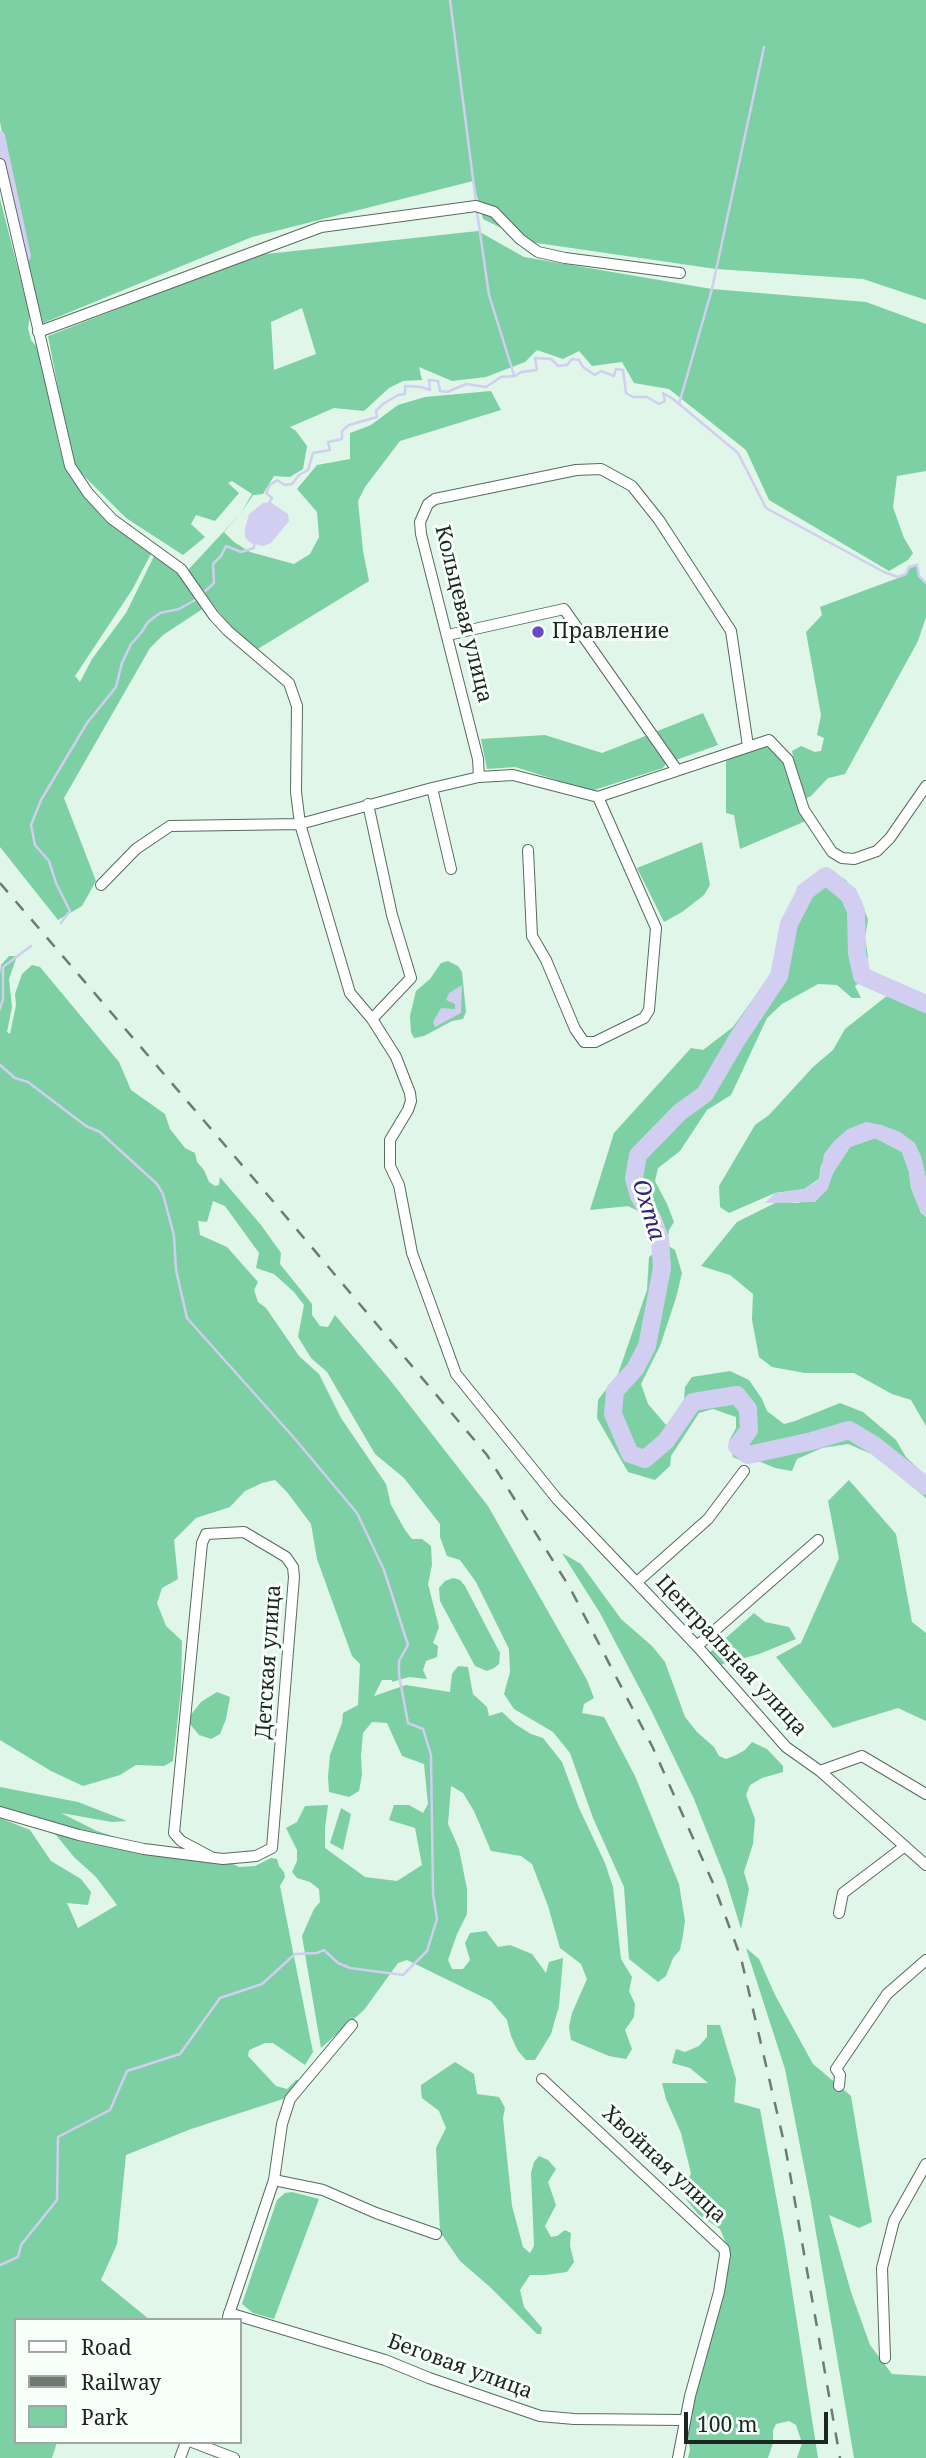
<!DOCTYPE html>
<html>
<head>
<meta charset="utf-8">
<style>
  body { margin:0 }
  #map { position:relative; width:926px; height:2458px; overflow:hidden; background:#dff6e8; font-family:"Noto Serif",serif }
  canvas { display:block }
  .legend { position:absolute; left:14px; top:2318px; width:228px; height:126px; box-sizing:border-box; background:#f6fff9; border:2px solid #a0a8a3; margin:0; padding:9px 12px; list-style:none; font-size:21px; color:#1e2621 }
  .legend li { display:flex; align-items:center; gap:14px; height:35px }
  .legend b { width:35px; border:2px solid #a0a8a3 }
  .scale { position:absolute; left:684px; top:2412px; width:144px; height:32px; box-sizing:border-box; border:4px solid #1e2621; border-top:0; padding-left:9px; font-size:21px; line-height:24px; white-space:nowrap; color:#1e2621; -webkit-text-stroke:5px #f6fff9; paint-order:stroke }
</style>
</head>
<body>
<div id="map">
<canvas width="926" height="2458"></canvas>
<ul class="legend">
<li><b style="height:9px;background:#fff"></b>Road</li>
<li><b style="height:9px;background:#6d7b72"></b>Railway</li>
<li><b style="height:19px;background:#7cd0a3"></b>Park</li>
</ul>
<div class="scale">100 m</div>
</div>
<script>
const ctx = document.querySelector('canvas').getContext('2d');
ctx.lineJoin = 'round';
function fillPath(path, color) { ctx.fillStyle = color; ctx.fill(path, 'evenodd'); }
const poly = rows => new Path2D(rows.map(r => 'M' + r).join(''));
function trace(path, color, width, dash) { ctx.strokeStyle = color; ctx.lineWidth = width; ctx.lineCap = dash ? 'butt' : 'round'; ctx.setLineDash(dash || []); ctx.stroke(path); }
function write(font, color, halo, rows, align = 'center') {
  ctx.font = font + ' "Noto Serif",serif'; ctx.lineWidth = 6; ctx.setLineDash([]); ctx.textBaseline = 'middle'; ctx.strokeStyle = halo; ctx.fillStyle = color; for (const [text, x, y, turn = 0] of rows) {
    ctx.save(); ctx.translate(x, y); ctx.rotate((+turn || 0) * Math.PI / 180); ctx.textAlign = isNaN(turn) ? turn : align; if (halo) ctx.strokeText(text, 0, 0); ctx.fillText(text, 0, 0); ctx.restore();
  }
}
fillPath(poly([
  [0,0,926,0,926,300,863,279,716,269,530,242,483,219,473,181,252,237,41,324,0,122],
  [0,199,30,316,28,328,31,340,38,348,60,450,66,466,89,501,105,520,151,554,132,590,75,676,80,682,92,659,126,613,154,556,179,573,204,608,163,635,150,648,64,798,96,881,82,906,58,920,0,847],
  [478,231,524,257,712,289,866,302,926,324,926,471,897,476,893,507,904,538,913,553,908,560,889,571,769,500,746,450,669,389,634,383,622,362,592,366,579,351,563,359,537,350,525,362,486,377,452,381,419,367,422,380,403,381,389,388,364,411,334,408,290,427,296,431,307,446,303,469,290,477,274,476,263,494,253,495,241,513,224,532,234,542,250,552,294,564,310,554,319,537,317,512,297,489,317,465,350,459,350,433,371,425,398,405,425,397,491,391,501,410,400,441,365,487,358,501,363,551,369,581,256,650,228,624,188,570,241,513,252,494,232,481,228,483,239,493,215,521,196,515,191,524,205,537,183,555,126,518,73,465,48,336,257,255],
  [302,308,316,354,274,370,271,322],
  [917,566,919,576,926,584,926,617,918,641,845,774,828,778,811,796,805,799,801,796,792,751,801,746,815,752,821,751,824,738,817,735,821,715,806,632,822,615,820,607,906,575,910,568],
  [703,713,718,745,676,760,655,732],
  [545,735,602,753,648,735,667,762,663,768,591,791,515,767,487,769,481,739],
  [767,743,790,771,808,820,740,849,734,815,726,813,726,755],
  [702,842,710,885,704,895,682,912,664,922,637,868],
  [832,872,846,880,861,900,868,920,865,937,868,957,862,981,855,986,861,998,852,998,837,985,818,984,782,1004,767,1018,731,1095,707,1110,680,1151,658,1168,655,1181,667,1204,674,1222,669,1230,667,1245,675,1250,682,1273,676,1298,660,1346,641,1384,648,1404,666,1425,678,1415,684,1401,685,1387,692,1377,730,1371,749,1380,762,1399,767,1411,784,1424,795,1421,840,1403,863,1412,896,1440,906,1457,926,1476,926,1498,874,1455,848,1444,822,1448,797,1459,792,1471,775,1468,761,1462,742,1461,733,1457,729,1441,736,1428,736,1417,713,1409,699,1413,671,1456,670,1466,655,1480,628,1472,597,1418,598,1400,618,1374,647,1290,649,1257,660,1248,653,1242,640,1212,628,1206,590,1210,614,1133,691,1048,703,1050,733,1027,771,974,784,923,798,886,816,875],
  [9,956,17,956,9,979,12,1007,7,1032,10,1034,16,1005,15,994,22,974,32,965,40,967,119,1062,131,1090,165,1114,170,1129,185,1148,195,1153,197,1162,204,1170,209,1182,215,1186,219,1185,220,1177,261,1225,281,1253,280,1264,312,1304,312,1315,320,1326,328,1327,335,1315,390,1380,488,1506,587,1680,594,1698,584,1704,582,1713,604,1717,635,1776,679,1884,685,1921,683,1935,680,1950,673,1958,666,1976,658,1982,629,1959,624,1887,593,1818,570,1753,553,1732,514,1709,504,1694,510,1672,509,1649,476,1582,460,1560,447,1556,440,1537,440,1524,404,1478,375,1454,327,1372,311,1358,298,1337,304,1305,294,1292,274,1274,256,1268,259,1253,225,1206,213,1201,207,1222,198,1221,200,1235,227,1247,258,1282,254,1290,258,1302,266,1308,299,1356,319,1374,341,1418,386,1484,391,1505,405,1530,412,1539,422,1539,431,1546,432,1565,428,1584,439,1627,433,1643,438,1646,437,1657,426,1661,423,1670,427,1679,409,1677,392,1682,392,1680,382,1680,374,1696,406,1685,450,1692,452,1674,458,1666,468,1667,473,1694,487,1707,489,1716,502,1712,515,1724,531,1734,543,1738,562,1762,579,1808,605,1863,613,1887,621,1959,632,1977,629,1991,635,2004,634,2017,625,2030,632,2049,626,2059,609,2056,571,2040,569,2027,572,2013,587,1979,581,1964,560,1948,548,1906,532,1864,521,1856,491,1851,474,1811,463,1793,451,1786,448,1824,459,1849,467,1889,467,1914,457,1934,448,1960,452,1969,463,1969,470,1960,465,1943,470,1933,486,1931,498,1947,510,1945,532,1954,546,1973,549,1962,563,1958,559,2006,551,2034,535,2060,526,2060,518,2051,511,2036,507,2020,491,2001,407,1960,398,1963,364,2010,321,2048,302,1936,314,1909,320,1902,319,1889,310,1882,297,1878,292,1872,297,1861,297,1850,286,1828,297,1822,305,1806,328,1805,325,1828,325,1848,365,1877,397,1881,422,1865,415,1828,389,1820,394,1805,409,1805,423,1813,428,1804,424,1764,402,1756,387,1723,372,1722,363,1733,361,1756,362,1775,359,1791,349,1797,329,1792,328,1777,330,1755,342,1723,343,1713,358,1705,360,1664,352,1656,317,1559,311,1524,287,1492,275,1480,262,1483,245,1491,230,1507,196,1518,174,1540,178,1579,162,1588,157,1603,166,1626,182,1641,181,1690,173,1761,164,1766,136,1765,120,1775,83,1786,51,1771,0,1740,0,975,1,965],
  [448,961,458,966,462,972,466,1012,463,1019,452,1021,424,1036,414,1038,411,1032,410,1016,416,991,430,979,441,963],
  [888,995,906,997,926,1013,926,1179,921,1157,882,1125,821,1165,819,1179,804,1189,775,1193,729,1213,720,1207,719,1186,755,1125,769,1115,813,1067,833,1050,845,1029],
  [875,1138,902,1152,909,1172,911,1188,921,1213,926,1217,926,1426,911,1400,892,1394,854,1373,805,1373,772,1367,759,1357,752,1320,753,1294,730,1275,701,1266,737,1222,777,1202,798,1203,827,1190,833,1173,850,1147],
  [849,1480,896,1534,912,1622,926,1633,926,1721,898,1708,833,1728,776,1657,801,1643,839,1558,828,1501],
  [562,1553,581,1564,621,1619,652,1646,665,1662,685,1717,697,1732,714,1747,719,1756,726,1759,736,1755,745,1750,752,1742,767,1749,783,1766,783,1772,762,1778,750,1785,746,1795,755,1819,753,1844,744,1872,749,1889,741,1929,726,1880,694,1799,651,1710,600,1613],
  [453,1578,460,1580,465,1586,500,1653,499,1664,494,1668,487,1671,475,1666,440,1601,439,1588,445,1581],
  [754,1613,765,1622,789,1627,796,1639,759,1654,719,1665,709,1653],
  [217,1692,230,1697,226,1719,220,1734,211,1739,199,1735,190,1724,189,1717,201,1702],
  [0,1787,78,1802,127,1821,112,1822,61,1813,97,1831,134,1843,223,1859,239,1867,255,1866,271,1858,277,1859,279,1866,284,1872,285,1877,280,1886,313,2052,305,2065,273,2043,265,2043,249,2050,248,2056,276,2086,287,2089,296,2080,298,2080,300,2083,289,2097,191,2129,126,2155,117,2244,101,2280,150,2320,16,2320,16,2442,57,2442,52,2458,0,2458,0,1818,30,1830,51,1861,81,1879,91,1892,88,1905,67,1903,78,1928,117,1905,96,1877,74,1857,56,1835,0,1810],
  [341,1808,351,1814,343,1850,330,1843],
  [746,1948,759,1959,775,1995,813,2064,851,2096,872,2222,859,2228,829,2215,851,2292,870,2345,892,2374,926,2376,926,2458,854,2458,810,2197,785,2069],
  [707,2025,720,2025,736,2079,734,2102,760,2109,785,2245,818,2458,797,2458,802,2443,796,2425,789,2421,776,2424,773,2430,773,2443,768,2458,688,2458,690,2450,687,2434,690,2425,689,2414,726,2243,720,2229,698,2214,686,2199,685,2184,691,2174,689,2165,681,2133,666,2099,662,2083,708,2083,690,2068,672,2063,676,2049,685,2052,699,2046,707,2037],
  [455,2062,474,2074,477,2094,499,2097,505,2108,503,2118,512,2206,523,2247,530,2253,534,2246,531,2173,534,2162,539,2156,548,2160,556,2169,548,2182,556,2205,545,2226,551,2237,557,2236,565,2230,571,2233,570,2246,574,2262,567,2272,545,2275,530,2275,520,2290,524,2307,542,2328,541,2334,537,2334,490,2287,460,2261,440,2232,436,2148,446,2128,439,2111,422,2098,421,2090,421,2085],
  [292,2192,319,2199,274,2319,253,2313,242,2304,277,2200,285,2193]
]), '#7cd0a3');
fillPath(poly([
  [270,502,288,514,289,521,271,543,263,546,250,543,245,537,245,529,249,514,263,503],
  [462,985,461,1013,435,1027,433,1022,441,1008,455,1009,455,1004,446,1000,449,993],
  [866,1122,882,1125,900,1132,915,1143,921,1156,926,1179,926,1217,921,1213,911,1188,909,1172,902,1152,875,1138,850,1147,833,1173,827,1190,815,1202,765,1203,775,1193,804,1189,819,1180,824,1154,834,1141,848,1129]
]), '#d1cef1');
trace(poly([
  [450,0,476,202],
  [477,212,489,295,514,375],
  [679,404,712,289,764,47],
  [268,505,272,498,266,493,270,485,277,480,285,485,292,484,299,475,308,470,313,453,330,450,328,442,342,439,342,431,349,425,377,417,376,411,383,404,398,395,405,394,405,386,421,387,430,390,429,380,438,381,440,391,447,392,466,384,486,387,501,377,515,376,521,372,537,370,535,358,551,359,558,366,567,365,572,359,579,360,583,367,595,375,601,371,614,376,616,369,623,370,626,393,633,397,647,397,659,404,665,401,663,393,673,399,738,453,766,508,884,572,898,577,906,574,909,567,917,565,919,576,926,583],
  [202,594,214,583,213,564,221,556,226,546,241,552,254,548,254,540],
  [61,923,70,911,56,883,49,861,35,845,31,825,41,800,87,723,116,687,122,663,131,644,141,633,148,622,160,613,179,609,197,599],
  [0,1009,3,999,3,967,31,946],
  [0,1065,15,1078,28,1082,86,1126,100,1132,157,1184,163,1194,174,1236,176,1270,187,1318,295,1439,357,1513,384,1570,408,1645,399,1661,399,1675,408,1723,423,1729,431,1755,433,1894,437,1919,427,1951,403,1975,350,1968,338,1963,324,1950,317,1953,295,1954,262,1984,220,1998,180,2054,127,2071,110,2110,58,2137,57,2200,21,2245,18,2257,0,2265]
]), '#d1cef1', 2.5);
trace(poly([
  [0,136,26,256]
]), '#d1cef1', 10);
trace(poly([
  [926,1004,862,976,857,953,856,911,849,895,826,876,806,891,789,924,779,976,736,1041,705,1094,680,1112,638,1155,634,1178,639,1196,653,1220,660,1239,662,1268,647,1346,635,1369,615,1391,613,1414,630,1454,645,1459,666,1441,693,1402,737,1395,748,1409,749,1430,737,1446,748,1455,812,1441,849,1430,874,1445,926,1486]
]), '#d1cef1', 18);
const minor = poly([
  [0,164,70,466,88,493,112,519,181,569,214,616,228,631,289,683,297,706,296,792,300,824,324,905,350,993,372,1019,396,1057,410,1093,411,1101,408,1110,390,1140,390,1166,399,1185,412,1253,456,1374,557,1499,697,1646,786,1747,820,1771,926,1865],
  [38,332,321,227,476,206,494,212,520,239,538,252,565,258,680,273],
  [448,635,564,609,677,770],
  [479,777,478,759,421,534,420,522,428,504,435,499,576,470,601,469,632,486,659,520,731,631,748,746],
  [432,788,451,869],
  [368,804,392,915,411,978,372,1019],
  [528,850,532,936,546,960,575,1029,584,1042,595,1042,644,1018,649,1010,656,928,598,797],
  [101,885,136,849,170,826,300,824,432,788,479,777,513,775,598,797,769,740,788,760,804,810,832,852,842,858,854,859,877,851,890,838,926,786],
  [637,1582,708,1519,744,1471],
  [697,1646,818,1540],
  [820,1771,862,1756,926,1794],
  [0,1812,79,1835,144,1849,223,1859,256,1856,272,1848,294,1577,293,1567,286,1557,244,1532,206,1534,202,1543,174,1833,181,1841,211,1857],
  [839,1913,843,1893,905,1846],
  [542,2079,724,2249,725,2255,719,2292,690,2396,678,2458],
  [839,2086,840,2075,836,2069,887,1994,926,1960],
  [274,2180,323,2190,376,2213,436,2234],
  [229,2313,385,2360,429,2378,540,2416,574,2419,684,2420],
  [228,2317,274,2180,282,2124,290,2099,352,2025],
  [885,2358,882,2268,894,2221,926,2164],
  [192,2442,234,2458],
  [180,2458,186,2442]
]);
trace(minor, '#576b5f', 12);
trace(minor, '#fff', 10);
trace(poly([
  [0,883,266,1193,487,1455,570,1588,653,1748,713,1883,741,1958,786,2151,840,2458]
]), '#6d7b72', 2.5, [12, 12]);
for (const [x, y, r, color] of [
  [538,632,7,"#664bc3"]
]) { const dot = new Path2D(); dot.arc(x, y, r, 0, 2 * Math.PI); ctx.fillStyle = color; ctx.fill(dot); trace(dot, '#f6fff9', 2.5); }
write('21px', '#1e2621', '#f6fff9', [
  ["Кольцевая улица",463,614,76],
  ["Центральная улица",731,1656,47],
  ["Детская улица",269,1662,-86],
  ["Хвойная улица",664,2165,43],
  ["Беговая улица",460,2367,20]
]);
write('21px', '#1e2621', '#f6fff9', [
  ["Правление",552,632]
], 'left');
write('italic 23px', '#381c7b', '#f6fff9', [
  ["Охта",648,1210,73]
]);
</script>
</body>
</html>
